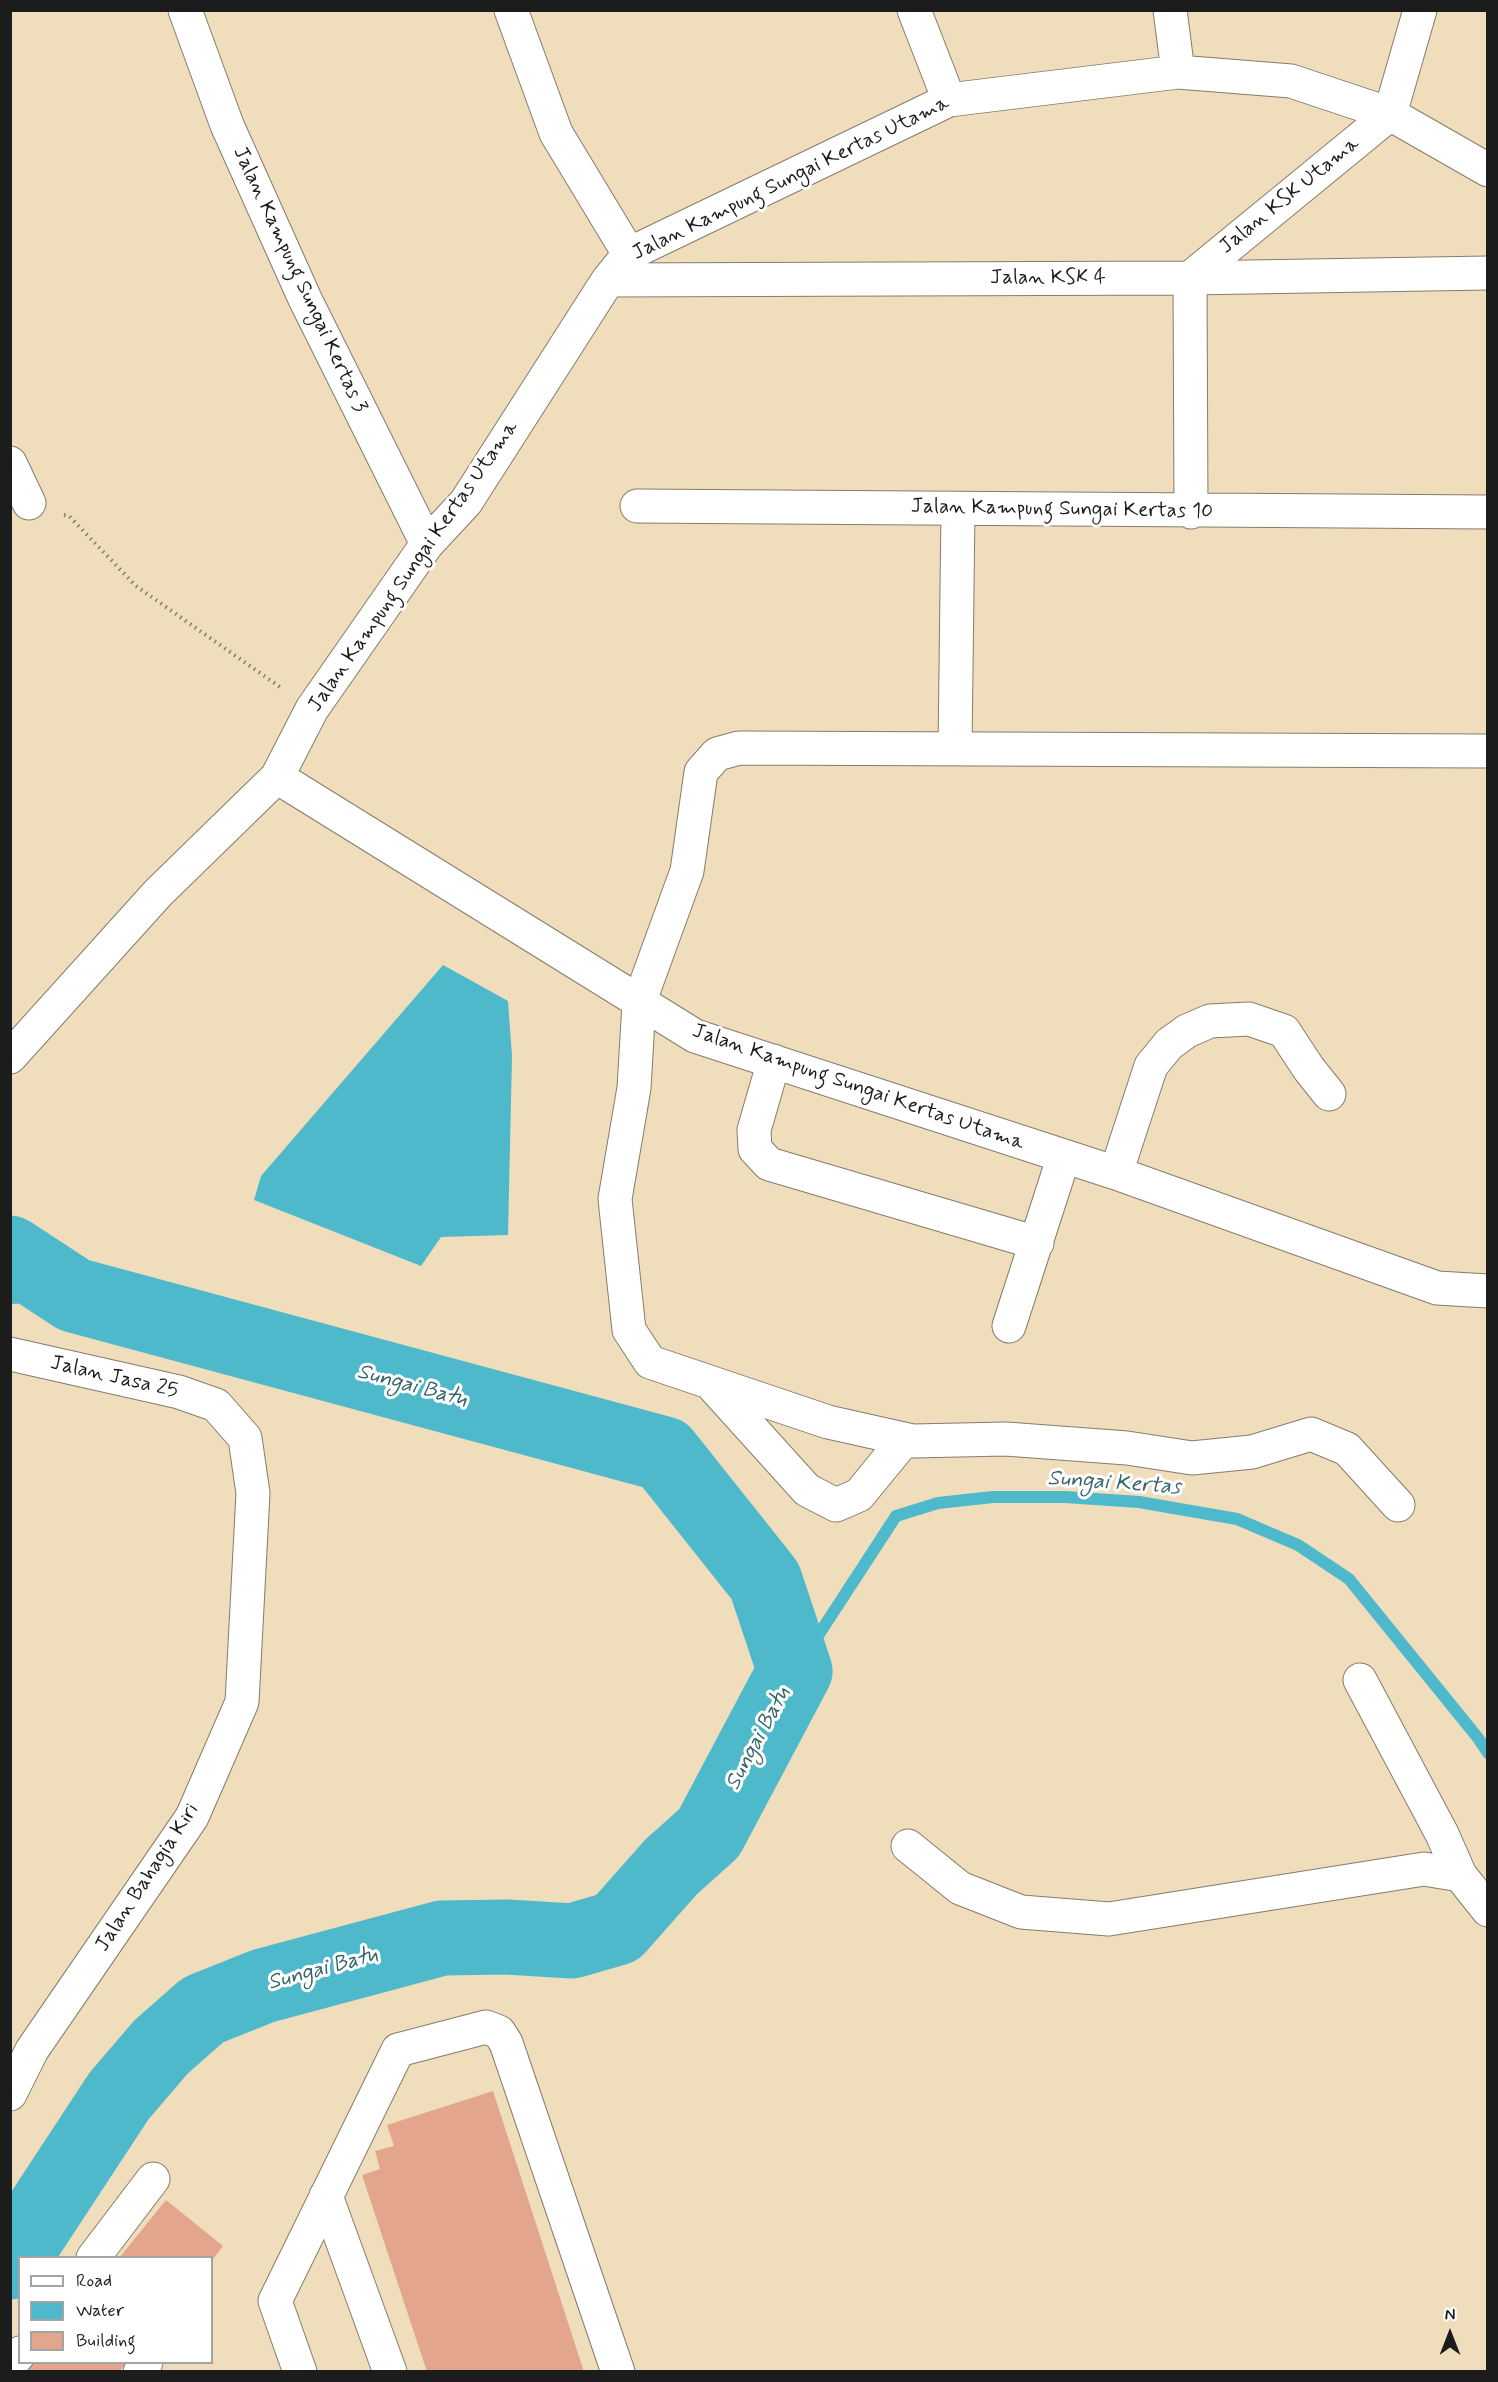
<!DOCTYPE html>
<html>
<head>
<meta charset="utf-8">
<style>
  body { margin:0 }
  #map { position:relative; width:1498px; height:2382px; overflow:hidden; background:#efddbc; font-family:Mynerve,sans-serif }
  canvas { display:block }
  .frame { position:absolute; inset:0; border:12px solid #1c1c1c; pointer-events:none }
  .legend { position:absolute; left:18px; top:2256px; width:195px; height:108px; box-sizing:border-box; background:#fff; border:2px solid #a4a4a4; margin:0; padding:8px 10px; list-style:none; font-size:18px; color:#1c1c1c }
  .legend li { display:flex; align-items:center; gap:12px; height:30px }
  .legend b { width:30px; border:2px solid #a4a4a4 }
  .north { position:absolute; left:1420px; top:2304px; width:60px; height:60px; -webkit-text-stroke:4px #fff; paint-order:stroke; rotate:0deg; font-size:16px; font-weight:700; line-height:24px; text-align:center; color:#1c1c1c }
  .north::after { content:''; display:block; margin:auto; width:21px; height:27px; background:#1c1c1c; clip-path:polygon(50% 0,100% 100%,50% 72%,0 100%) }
</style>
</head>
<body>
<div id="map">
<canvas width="1498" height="2382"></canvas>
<div class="frame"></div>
<ul class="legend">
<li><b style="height:8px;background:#fff"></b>Road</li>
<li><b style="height:16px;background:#4fb9cc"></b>Water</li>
<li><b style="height:16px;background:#e3a68d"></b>Building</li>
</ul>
<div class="north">N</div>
</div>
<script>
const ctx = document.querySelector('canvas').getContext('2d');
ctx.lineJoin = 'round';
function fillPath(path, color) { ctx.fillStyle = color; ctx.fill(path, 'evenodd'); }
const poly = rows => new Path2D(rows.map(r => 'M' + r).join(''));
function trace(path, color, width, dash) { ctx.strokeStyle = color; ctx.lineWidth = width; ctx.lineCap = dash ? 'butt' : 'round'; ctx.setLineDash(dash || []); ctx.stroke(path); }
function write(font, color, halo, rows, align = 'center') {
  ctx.font = font + ' Mynerve,sans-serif'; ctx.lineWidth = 6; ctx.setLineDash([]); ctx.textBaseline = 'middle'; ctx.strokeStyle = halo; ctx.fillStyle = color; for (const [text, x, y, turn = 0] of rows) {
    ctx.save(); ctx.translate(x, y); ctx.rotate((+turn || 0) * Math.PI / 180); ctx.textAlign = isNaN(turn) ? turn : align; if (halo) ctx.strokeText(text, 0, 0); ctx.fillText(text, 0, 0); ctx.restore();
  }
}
fillPath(poly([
  [443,965,508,1001,512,1056,508,1235,441,1237,421,1266,254,1200,261,1176]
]), '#4fb9cc');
trace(poly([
  [10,1298,74,1295],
  [795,1671,896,1516,938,1503,993,1497,1065,1497,1139,1502,1237,1519,1298,1545,1349,1579,1478,1738,1488,1753]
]), '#4fb9cc', 12);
trace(poly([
  [10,1253,74,1295,664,1454,765,1581,795,1671,709,1833,671,1867,617,1928,572,1941,507,1937,442,1938,263,1986,203,2010,161,2047,119,2096,10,2262]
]), '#4fb9cc', 75);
fillPath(poly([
  [493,2091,584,2372,427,2372,362,2175,380,2169,375,2151,394,2146,387,2125],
  [166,2200,223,2246,212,2260,212,2258,119,2258],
  [32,2362,127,2362,119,2372,25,2372]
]), '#e3a68d');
const minor = poly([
  [185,10,227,125,305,299,427,544],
  [511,10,556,133,629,254],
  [914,10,949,100],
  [1170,10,1178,72],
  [1390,114,1420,10],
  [608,280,1190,278,1488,273],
  [10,463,29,503],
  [637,506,1488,512],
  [1191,512,1190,278,1390,114],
  [955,749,958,509],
  [277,777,695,1036,1116,1173,1437,1288,1488,1291],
  [10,1057,158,893,277,777,312,709,427,544,466,502,608,280,629,254,949,100,1178,72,1291,81,1390,114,1488,170],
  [774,1061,754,1130,755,1149,769,1164,1037,1243],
  [1116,1173,1151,1066,1169,1044,1187,1031,1210,1021,1249,1019,1284,1031,1309,1069,1329,1094],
  [1009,1326,1064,1156],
  [10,1354,179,1392,216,1405,245,1438,253,1493,242,1702,192,1817,32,2050,10,2094],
  [713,1386,807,1490,836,1505,859,1495,904,1440],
  [1398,1505,1347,1449,1311,1434,1252,1452,1192,1458,1127,1448,1006,1439,913,1441,828,1422,650,1362,629,1330,615,1199,634,1088,639,1003,687,871,701,772,717,754,739,748,1488,751],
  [1360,1680,1442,1834,1460,1875],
  [908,1846,960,1888,1021,1912,1109,1919,1424,1869,1460,1875,1488,1910],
  [326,2196,390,2372],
  [93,2258,153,2179],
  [10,2365,20,2353],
  [140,2372,146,2362],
  [300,2372,275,2301,398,2050,486,2027,499,2032,506,2043,618,2372]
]);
trace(minor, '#867c6c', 35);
trace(poly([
  [64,515,69,516,136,586,280,687]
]), '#867c6c', 4, [1.5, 4.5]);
trace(minor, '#fff', 33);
write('21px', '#1c1c1c', '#fff', [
  ["Jalan Kampung Sungai Kertas Utama",791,179,-26],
  ["Jalan KSK Utama",1290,196,-39],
  ["Jalan KSK 4",1048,279],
  ["Jalan Kampung Sungai Kertas 3",299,280,65],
  ["Jalan Kampung Sungai Kertas 10",1062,510,1],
  ["Jalan Kampung Sungai Kertas Utama",414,567,-55],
  ["Jalan Kampung Sungai Kertas Utama",858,1088,19],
  ["Jalan Jasa 25",114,1378,13],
  ["Jalan Bahagia Kiri",148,1878,-57]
]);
write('italic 22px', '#33636b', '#fff', [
  ["Sungai Batu",412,1387,15],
  ["Sungai Kertas",1114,1484,4],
  ["Sungai Batu",759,1739,-62],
  ["Sungai Batu",323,1970,-15]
]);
</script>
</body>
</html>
